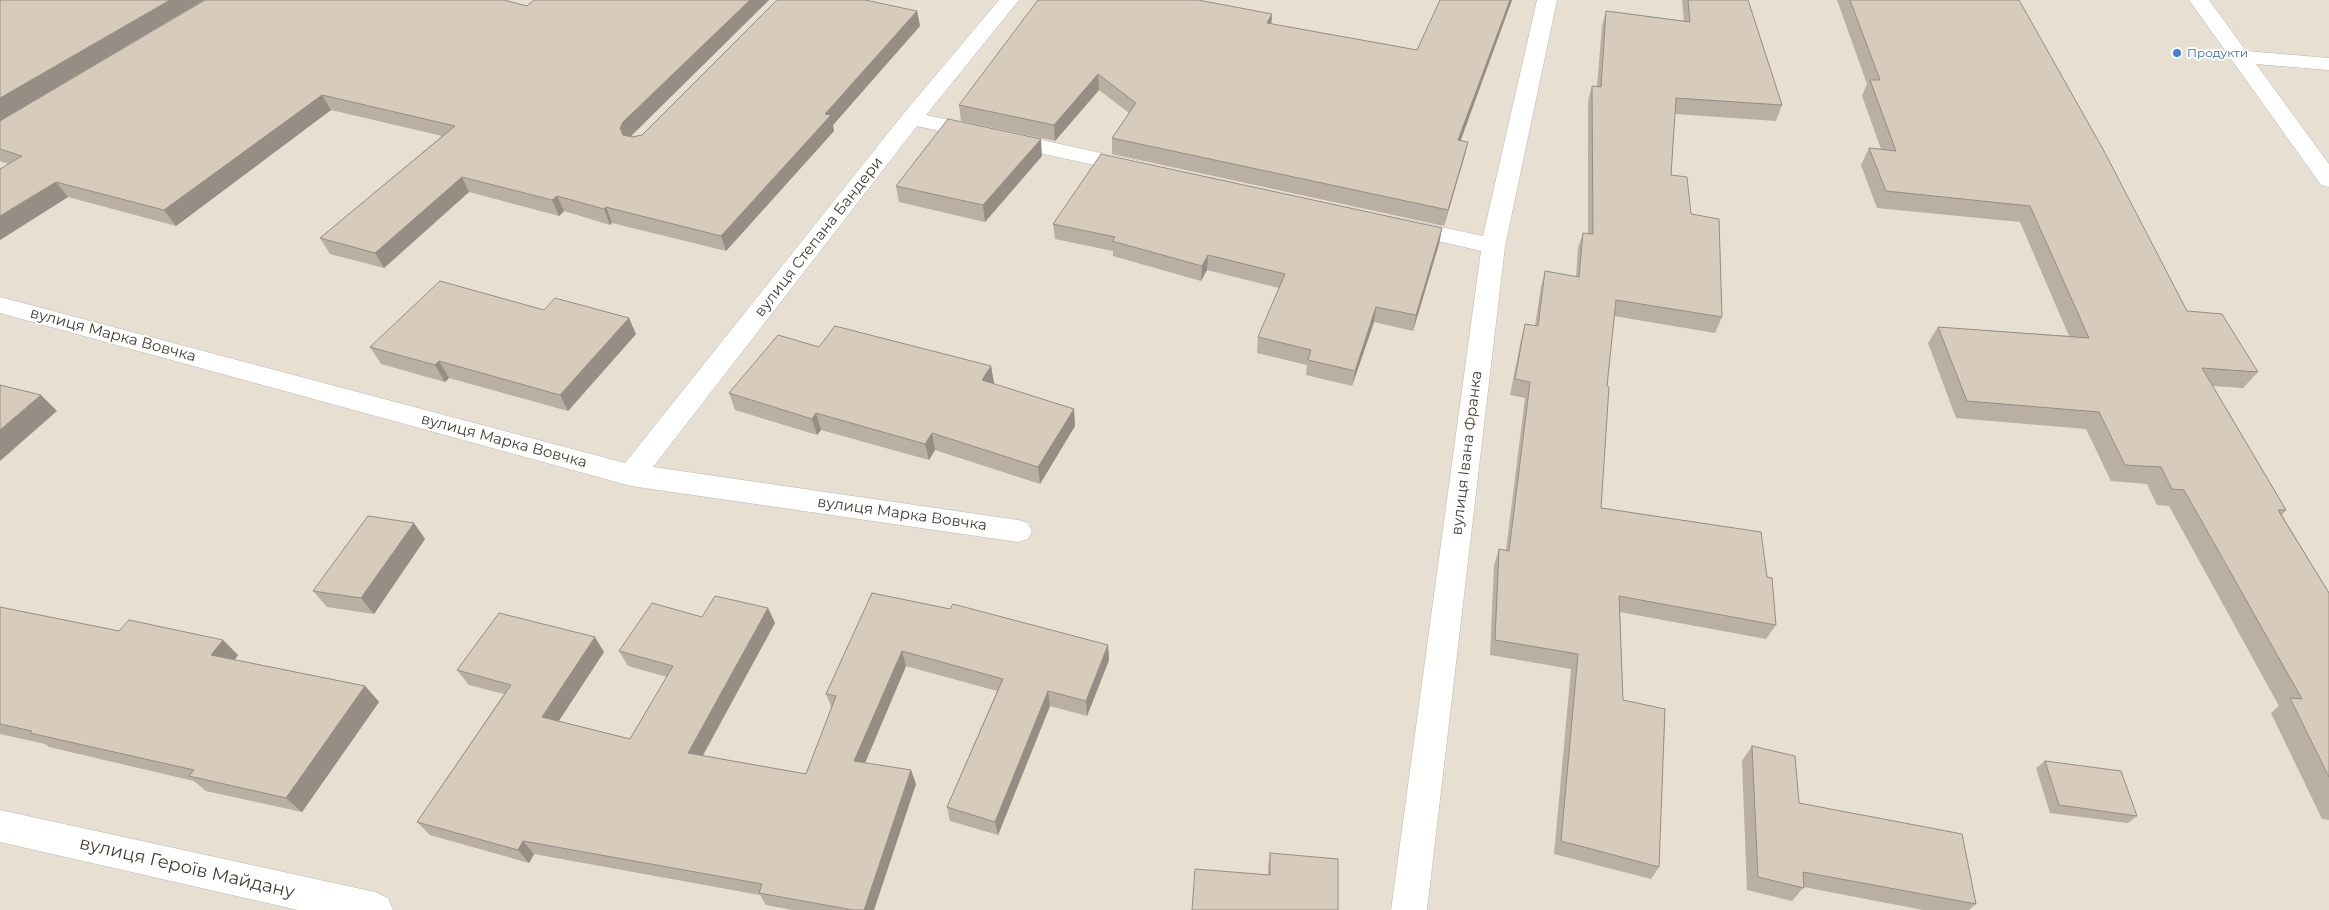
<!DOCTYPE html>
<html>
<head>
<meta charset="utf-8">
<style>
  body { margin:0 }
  canvas { display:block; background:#f2ede4 }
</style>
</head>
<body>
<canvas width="2329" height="910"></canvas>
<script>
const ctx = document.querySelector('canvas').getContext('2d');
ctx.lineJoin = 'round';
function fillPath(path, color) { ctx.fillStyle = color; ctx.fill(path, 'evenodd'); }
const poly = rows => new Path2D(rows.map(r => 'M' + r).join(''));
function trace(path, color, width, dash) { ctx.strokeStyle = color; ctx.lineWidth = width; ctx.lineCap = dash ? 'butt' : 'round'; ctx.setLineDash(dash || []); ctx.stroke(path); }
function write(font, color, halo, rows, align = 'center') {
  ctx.font = font + ' Montserrat,sans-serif'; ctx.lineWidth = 4; ctx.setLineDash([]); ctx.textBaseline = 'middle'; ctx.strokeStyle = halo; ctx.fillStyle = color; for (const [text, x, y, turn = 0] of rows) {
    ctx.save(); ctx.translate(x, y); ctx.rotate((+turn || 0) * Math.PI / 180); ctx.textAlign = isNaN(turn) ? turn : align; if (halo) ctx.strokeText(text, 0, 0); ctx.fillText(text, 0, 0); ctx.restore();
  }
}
fillPath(poly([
  [0,0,2329,0,2329,910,0,910]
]), '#e6dfd2');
const minor = poly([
  [999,0,1019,0,926,115,1143,162,1146,167,1143,172,1135,174,917,126,653,467,1018,520,1028,523,1032,531,1028,539,1018,542,631,486,0,313,0,297,625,463,904,113,999,0],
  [1537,0,1557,0,1505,246,1427,910,1391,910,1481,251,1396,231,1392,226,1396,221,1404,219,1483,236,1537,0],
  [2189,0,2209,0,2246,51,2329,58,2329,70,2256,64,2329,164,2329,187,2321,185,2189,0],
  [0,810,375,892,388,898,393,910,298,910,0,842,0,810]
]);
trace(minor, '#c1b7a9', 1);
fillPath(minor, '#fff');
fillPath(poly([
  [534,0,769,0,630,137,632,137,642,135,917,11,920,26,833,125,834,131,726,251,612,223,610,225,564,211,559,216,469,192,384,268,330,254,320,238,442,136,331,110,176,226,68,197,0,240,0,169,9,164,0,161,0,121,527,6],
  [1440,0,1512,0,1460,141,1468,142,1464,158,1444,226,1112,154,1112,138,1129,113,1099,90,1055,141,961,121,959,105,1272,14,1271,24,1417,50],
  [1682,0,1748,0,1782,105,1776,121,1675,114,1671,175,1691,214,1722,317,1715,333,1614,316,1607,386,1601,508,1767,577,1776,625,1766,639,1620,612,1623,700,1659,867,1651,879,1554,854,1571,669,1490,655,1494,565,1499,549,1506,550,1525,398,1510,395,1521,340,1525,324,1535,326,1541,287,1545,271,1576,277,1578,248,1583,233,1588,233,1588,101,1592,86,1597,86,1602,26,1606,11,1684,21],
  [1837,0,2019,0,2187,311,2258,372,2243,388,2213,386,2286,510,2282,515,2329,593,2329,820,2322,819,2271,713,2279,706,2169,506,2157,505,2147,484,2111,481,2086,429,1956,418,1928,343,1938,327,2069,336,2020,222,1877,208,1861,165,1869,148,1881,149,1862,96,1867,84],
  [1042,156,985,222,899,202,896,186],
  [1053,224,1442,228,1439,244,1413,331,1374,322,1352,386,1306,375,1307,365,1257,353,1258,337,1279,288,1207,270,1201,281,1113,256,1113,251,1055,239],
  [544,310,636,334,568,411,449,378,445,382,381,364,370,347],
  [819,347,991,366,994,383,993,384,1074,409,1075,426,1040,484,935,450,929,460,821,430,817,435,735,410,729,393],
  [425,539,374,614,327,607,313,591],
  [872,593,1108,645,1109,660,1087,716,1050,706,998,835,950,821,947,807,997,691,906,666,865,763,916,784,874,910,792,910,766,905,760,895,534,854,529,863,430,835,417,822,504,694,469,685,457,670,604,652,559,721,630,739,667,677,628,666,619,651,702,617,768,608,775,623,703,756,806,774,832,709,826,694],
  [0,607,119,631,223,640,238,655,235,660,365,686,379,702,302,812,206,791,194,781,49,747,45,744,0,734],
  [1752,746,1799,803,1976,904,1969,910,1923,910,1804,887,1792,901,1747,890,1742,761],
  [2045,761,2137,816,2128,823,2050,813,2036,768],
  [1270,853,1338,910,1268,875,1268,867]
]), '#b9afa2');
fillPath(poly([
  [170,0,204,0,0,121,0,98],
  [750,0,769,0,629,138,625,143,620,128,623,122],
  [1510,0,1512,0,1455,156,1458,140],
  [917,11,920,26,833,125,834,131,726,251,721,236,825,114],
  [1272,14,1271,29,1267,23],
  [1098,74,1099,90,1055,141,1054,125],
  [322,95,331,110,176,226,164,210],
  [1041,139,1042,156,985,222,983,205],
  [1468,142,1464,158,1444,226,1448,210],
  [462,177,469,192,384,268,375,253],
  [56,182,68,197,0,240,0,216],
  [557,196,564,211,559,216,552,200],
  [606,207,612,223,610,225,604,209],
  [1442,228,1439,244,1413,331,1416,315],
  [1208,255,1207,270,1201,281,1202,266],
  [1376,307,1374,322,1352,386,1355,371],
  [629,318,636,334,568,411,560,395],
  [439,361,449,378,445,382,435,365],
  [991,366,994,383,984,397,982,380],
  [41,395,57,411,0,461,0,430],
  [1074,409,1075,426,1040,484,1038,467],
  [816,413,821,430,817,435,812,419],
  [932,433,935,450,929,460,925,444],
  [414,523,425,539,374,614,361,598],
  [768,608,775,623,696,767,688,753],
  [595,637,604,652,552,731,542,717],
  [223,640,238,655,227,670,211,655],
  [1108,645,1109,660,1087,716,1086,701],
  [902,651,906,666,860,775,854,761],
  [365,686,379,702,302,812,286,798],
  [1048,691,1050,706,998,835,995,822],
  [911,770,916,784,874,910,864,910],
  [523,841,534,854,529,863,518,850]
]), '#968e84');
const building = poly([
  [0,0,170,0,0,98,0,0],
  [205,0,504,0,527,6,534,0,750,0,623,122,620,128,623,135,632,137,642,135,777,0,865,0,917,11,825,114,831,115,721,236,606,207,604,209,557,196,552,200,462,177,375,253,320,238,455,126,322,95,164,210,56,182,0,216,0,169,22,156,0,149,0,121,205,0],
  [1038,0,1198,0,1272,14,1267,23,1417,50,1440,0,1510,0,1458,140,1468,142,1448,210,1112,138,1136,103,1098,74,1054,125,959,105,1038,0],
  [1688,0,1748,0,1782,105,1676,98,1671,175,1687,177,1691,214,1719,219,1722,317,1616,300,1607,386,1609,387,1601,508,1761,532,1767,577,1772,578,1776,625,1619,596,1623,700,1665,709,1659,867,1561,841,1578,654,1495,640,1499,549,1509,551,1530,382,1515,379,1525,324,1538,326,1545,271,1579,277,1583,233,1593,234,1592,86,1601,87,1606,11,1690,22,1688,0],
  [1850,0,2019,0,2104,151,2187,311,2222,314,2258,372,2202,368,2286,510,2278,510,2329,593,2329,777,2290,698,2302,699,2184,490,2172,489,2161,467,2125,465,2099,412,1967,401,1938,327,2089,338,2030,206,1886,191,1869,148,1896,151,1870,80,1880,80,1850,0],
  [948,119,1041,139,983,205,896,186,948,119],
  [1101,154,1442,228,1416,315,1376,307,1355,371,1308,360,1311,350,1258,337,1285,274,1208,255,1202,266,1112,241,1115,237,1053,224,1101,154],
  [440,281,544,310,555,298,629,318,560,395,439,361,435,365,370,347,440,281],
  [835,326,991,366,982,380,1074,409,1038,467,932,433,925,444,816,413,812,419,729,393,778,335,819,347,835,326],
  [0,385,41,395,0,430,0,385],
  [368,516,414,523,361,598,313,591,368,516],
  [872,593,950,609,953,604,1108,645,1086,701,1048,691,995,822,947,807,1003,679,902,651,854,761,911,770,864,910,853,910,759,893,762,884,523,841,518,850,417,822,511,685,457,670,499,613,595,637,542,717,630,739,673,666,619,651,652,603,702,617,715,596,768,608,688,753,806,774,836,696,826,694,872,593],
  [0,607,119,631,129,620,223,640,211,655,365,686,286,798,189,776,194,770,30,733,32,731,0,724,0,607],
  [1752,746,1795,756,1799,803,1962,834,1976,904,1803,872,1804,888,1758,877,1752,746],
  [2045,761,2121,771,2137,816,2059,805,2045,761],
  [1270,853,1338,859,1338,910,1192,910,1195,869,1270,875,1270,853]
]);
fillPath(building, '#d7cbbc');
trace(building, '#968e84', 1);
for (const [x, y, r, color] of [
  [2177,53,5,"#3f7fe0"]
]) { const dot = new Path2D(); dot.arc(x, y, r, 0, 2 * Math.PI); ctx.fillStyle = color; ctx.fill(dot); trace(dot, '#fff', 2); }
write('12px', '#366cbe', '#fff', [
  ["Продукти",2187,53]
], 'left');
write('15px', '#443d34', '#fff', [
  ["вулиця Степана Бандери",819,237,-52],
  ["вулиця Марка Вовчка",113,335,15],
  ["вулиця Марка Вовчка",504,441,15],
  ["вулиця Івана Франка",1467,453,-83],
  ["вулиця Марка Вовчка",902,514,8]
]);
write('18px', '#443d34', '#fff', [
  ["вулиця Героїв Майдану",187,868,13]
]);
</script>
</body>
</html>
